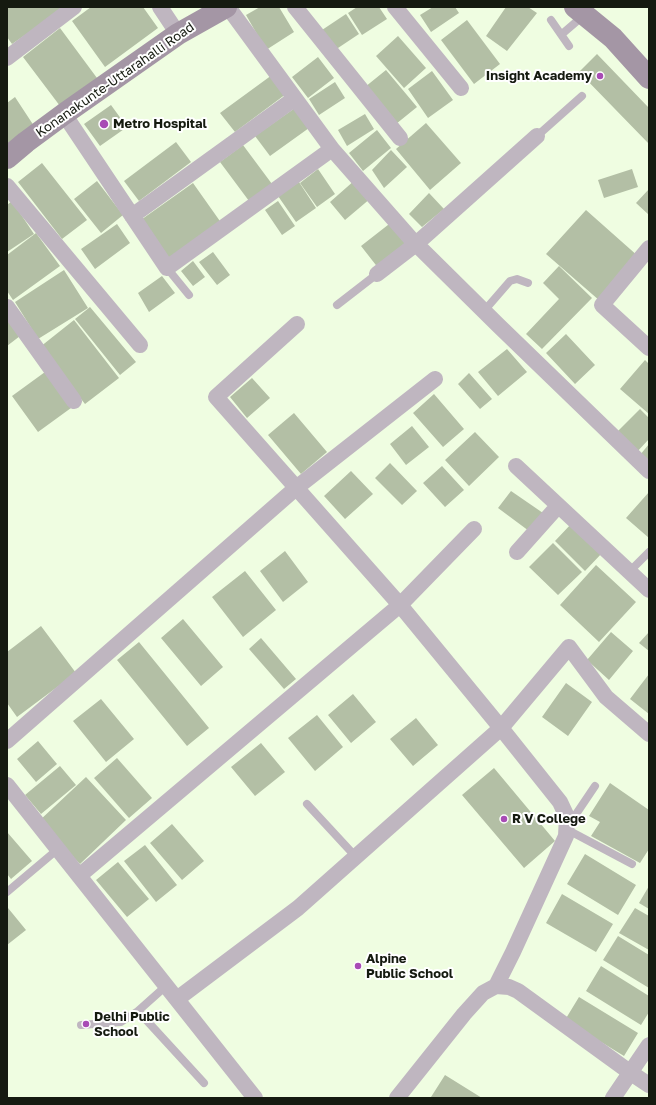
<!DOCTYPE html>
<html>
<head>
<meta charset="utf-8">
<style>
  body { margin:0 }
  #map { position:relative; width:656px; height:1105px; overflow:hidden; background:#effde1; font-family:"Golos Text",sans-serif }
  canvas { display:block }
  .frame { position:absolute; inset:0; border:8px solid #151a10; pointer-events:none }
</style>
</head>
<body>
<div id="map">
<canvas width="656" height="1105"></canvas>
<div class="frame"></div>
</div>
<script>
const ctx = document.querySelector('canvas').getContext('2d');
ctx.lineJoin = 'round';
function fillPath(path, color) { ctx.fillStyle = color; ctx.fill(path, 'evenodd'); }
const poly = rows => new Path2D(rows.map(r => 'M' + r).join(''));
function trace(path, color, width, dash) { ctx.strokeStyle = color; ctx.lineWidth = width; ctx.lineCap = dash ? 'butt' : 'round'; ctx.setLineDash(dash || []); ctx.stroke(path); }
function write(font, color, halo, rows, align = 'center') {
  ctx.font = font + ' "Golos Text",sans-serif'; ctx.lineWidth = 4; ctx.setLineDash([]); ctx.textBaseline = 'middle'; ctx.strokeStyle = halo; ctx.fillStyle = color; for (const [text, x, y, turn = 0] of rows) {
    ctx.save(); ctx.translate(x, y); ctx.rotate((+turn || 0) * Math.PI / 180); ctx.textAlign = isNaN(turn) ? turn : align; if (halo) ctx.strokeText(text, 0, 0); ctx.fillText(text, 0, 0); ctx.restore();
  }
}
fillPath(poly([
  [7,7,66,7,12,44,7,37],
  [91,7,143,7,158,28,105,67,72,21],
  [260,7,279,7,294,32,266,50,246,15],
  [357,7,379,7,387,19,362,35,348,13],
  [433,7,455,7,459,13,431,32,420,15],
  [506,7,528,7,537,13,507,51,486,36],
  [346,14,359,34,335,50,322,30],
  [467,20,500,64,474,84,441,40],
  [60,28,97,78,60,106,23,57],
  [398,36,426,68,404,88,376,56],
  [597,54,649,108,649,144,579,72],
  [318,57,334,78,308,98,292,77],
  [386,70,417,107,396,124,365,87],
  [432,71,453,100,428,118,408,89],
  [272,75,286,94,235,132,220,113],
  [335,82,345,98,319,115,309,99],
  [15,97,34,126,7,148,7,103],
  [111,105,127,127,100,146,84,124],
  [295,108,309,128,270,156,255,136],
  [365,114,374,129,347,146,338,130],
  [426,123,461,163,430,190,396,149],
  [377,130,391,148,363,171,349,153],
  [176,142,191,162,139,201,124,181],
  [243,145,272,184,249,201,220,162],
  [391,150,407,167,384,188,372,170],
  [42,163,87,220,62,239,18,182],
  [318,169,335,194,317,207,300,183],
  [632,169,638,187,604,198,598,180],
  [355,180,371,198,345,220,330,202],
  [97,181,123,215,101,233,74,199],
  [299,182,316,208,296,222,278,196],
  [193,183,222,224,167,264,138,222],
  [649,189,649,215,636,203],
  [429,193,444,209,422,227,409,214],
  [12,201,34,234,7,252,7,205],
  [278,201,295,226,282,235,265,210],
  [586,210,639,257,600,301,546,254],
  [393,221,411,243,379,269,361,246],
  [117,224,130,243,95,269,81,249],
  [36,233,60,266,13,300,7,291,7,255],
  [213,252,230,275,217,285,199,262],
  [193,261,205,277,193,286,181,271],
  [559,266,592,298,542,349,526,334,559,299,543,283],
  [64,270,88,308,38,339,15,302],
  [162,276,175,293,149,312,138,293],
  [90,307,136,362,120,375,75,319],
  [7,317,20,336,7,346],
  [74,320,119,378,85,404,40,347],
  [566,334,595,365,575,384,546,353],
  [507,349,527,372,498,396,478,372],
  [645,360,649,364,649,414,620,389],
  [45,372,71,408,38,432,12,396],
  [469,373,492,399,480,409,458,384],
  [252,378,270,398,247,418,230,397],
  [434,394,464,429,443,447,413,413],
  [640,409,649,418,649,439,636,453,616,433],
  [294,413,327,452,301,474,268,435],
  [412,426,429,447,406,465,390,444],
  [475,432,499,457,469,486,445,460],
  [649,444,649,462,640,455],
  [390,463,417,491,402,505,375,478],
  [442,466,464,490,445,507,423,483],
  [351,471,373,494,345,519,324,496],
  [511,491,543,513,529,531,498,508],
  [649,492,649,538,626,518],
  [572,523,603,552,585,571,555,541],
  [553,543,582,572,558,595,529,567],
  [285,551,308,582,283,602,260,571],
  [596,565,636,602,599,642,560,605],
  [245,571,276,610,243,637,212,597],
  [183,619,223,667,201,686,161,638],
  [41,626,76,673,17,717,7,703,7,652],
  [611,632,633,651,609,680,587,660],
  [649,632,649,651,639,643],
  [261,638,296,679,284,689,249,649],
  [139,642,209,728,187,746,117,660],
  [649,674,649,714,630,699],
  [566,683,592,702,568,736,542,717],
  [353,694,376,722,351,743,328,715],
  [101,699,134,739,106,762,73,721],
  [317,715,343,747,315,771,288,738],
  [416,718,438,745,413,766,390,739],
  [38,741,57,764,36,782,17,759],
  [261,743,285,772,255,796,231,767],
  [117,758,152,798,129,818,94,778],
  [60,766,76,785,41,814,25,795],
  [494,768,555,841,524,868,462,795],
  [86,777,126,820,80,864,39,821],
  [610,783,649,810,649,849,640,863,591,836,600,822,589,816],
  [172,824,204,861,182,880,150,843],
  [7,832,32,861,11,879,7,874],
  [145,845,177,885,156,902,124,861],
  [585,854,636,885,618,915,567,884],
  [118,862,149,899,127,917,96,880],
  [649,886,649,909,639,903],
  [562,894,613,924,596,952,546,923],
  [8,908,26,930,7,945,7,909],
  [635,908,649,916,649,950,619,933],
  [618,936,649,955,649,988,603,960],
  [601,966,649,996,649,1012,641,1025,586,991],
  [579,997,638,1033,624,1056,565,1020],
  [445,1075,482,1098,433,1098,431,1097]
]), '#b3bfa5');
trace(poly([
  [551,20,569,46],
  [562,34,583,16],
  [537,136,582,96],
  [167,268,189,295],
  [337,305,377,274],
  [484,311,510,281,517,279,528,283],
  [629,572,649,552],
  [595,786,566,829,632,864],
  [307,804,356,857],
  [7,892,58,849],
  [166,986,138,1011,204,1083],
  [81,1025,121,1022,138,1011]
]), '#bfb6c0', 8);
trace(poly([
  [160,7,178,34],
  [228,7,332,149,412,240,498,325,649,471],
  [295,7,400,138],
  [395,7,461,88],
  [7,58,74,7],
  [64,114,167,268,332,149],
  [7,186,140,345],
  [132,216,294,99],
  [649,248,602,305,649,348],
  [377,274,416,244,537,136],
  [7,307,74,401],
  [516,466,649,590],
  [517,552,558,506],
  [7,741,296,488,435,379],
  [7,785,255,1098],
  [79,876,400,605,474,529],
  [496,986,513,952,566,836,567,817,560,802,501,728,569,647,606,697,649,734],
  [177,999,298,908,501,728,400,605,216,397,297,324],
  [397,1098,464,1014,483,993,496,986,509,987,518,991,631,1073,649,1085],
  [613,1098,649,1045]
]), '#bfb6c0', 16);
trace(poly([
  [575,7,613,38,649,78],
  [7,158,26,142,64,114,178,34,226,7]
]), '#a496a5', 22);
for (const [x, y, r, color] of [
  [600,76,4,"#a84bb5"],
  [104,124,5,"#a84bb5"],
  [504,819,4,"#a84bb5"],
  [358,966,4,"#a84bb5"],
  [86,1024,4,"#a84bb5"]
]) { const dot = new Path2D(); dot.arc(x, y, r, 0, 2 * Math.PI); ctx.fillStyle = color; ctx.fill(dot); trace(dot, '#fff', 1.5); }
write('bold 13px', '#151a10', '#fff', [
  ["Insight Academy",592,76,"right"],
  ["Metro Hospital",113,124],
  ["R V College",512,819],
  ["Alpine",366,959],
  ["Public School",366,974],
  ["Delhi Public",94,1017],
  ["School",94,1032]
], 'left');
write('13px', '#151a10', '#fff', [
  ["Konanakunte-Uttarahalli Road",115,80,-35]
]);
</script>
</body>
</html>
